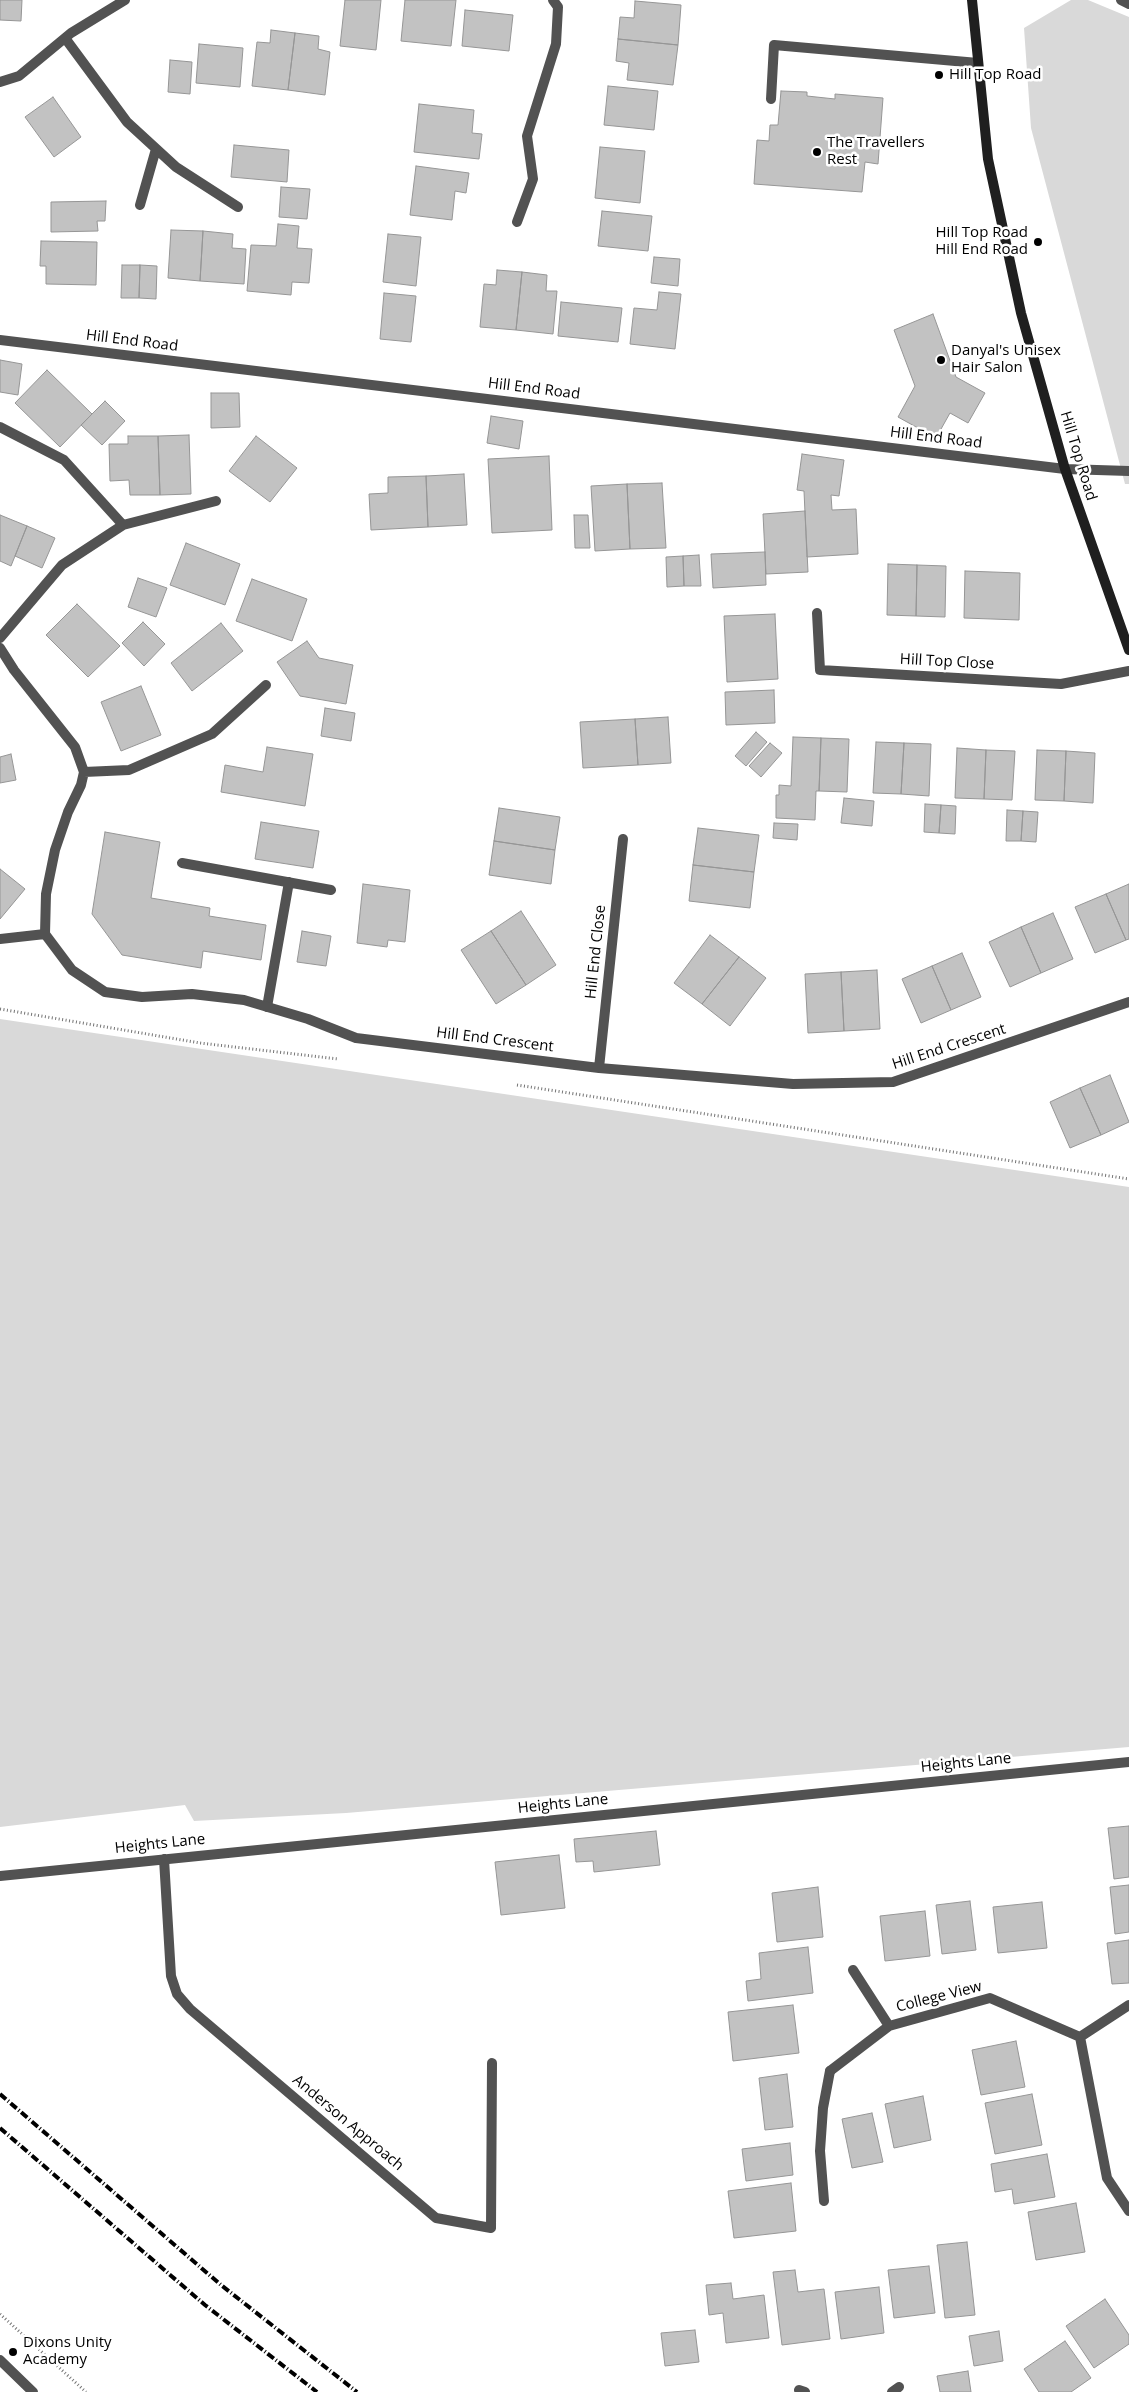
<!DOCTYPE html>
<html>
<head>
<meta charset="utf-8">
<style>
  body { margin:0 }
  canvas { display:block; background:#fff }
</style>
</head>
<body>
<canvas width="1129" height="2392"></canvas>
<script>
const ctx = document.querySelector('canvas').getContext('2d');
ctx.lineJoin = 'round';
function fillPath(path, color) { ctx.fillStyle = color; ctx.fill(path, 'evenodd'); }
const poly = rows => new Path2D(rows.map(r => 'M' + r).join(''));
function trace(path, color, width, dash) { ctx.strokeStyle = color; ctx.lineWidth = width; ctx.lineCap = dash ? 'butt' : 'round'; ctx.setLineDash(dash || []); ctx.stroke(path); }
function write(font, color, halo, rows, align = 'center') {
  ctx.font = font + ' "Open Sans",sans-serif'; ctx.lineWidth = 5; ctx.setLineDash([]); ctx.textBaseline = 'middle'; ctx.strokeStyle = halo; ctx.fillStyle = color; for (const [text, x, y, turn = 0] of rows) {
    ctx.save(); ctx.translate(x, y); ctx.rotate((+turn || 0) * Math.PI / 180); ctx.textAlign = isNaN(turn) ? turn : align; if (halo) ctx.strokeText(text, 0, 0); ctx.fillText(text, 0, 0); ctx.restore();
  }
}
fillPath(poly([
  [1071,0,1088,0,1129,17,1129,484,1125,484,1031,128,1024,28],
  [0,1019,1129,1187,1129,1747,346,1813,194,1821,185,1805,0,1827]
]), '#d9d9d9');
const building = poly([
  [0,0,22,0,21,21,0,20,0,0],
  [345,0,381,0,376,50,340,46,345,0],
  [405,0,456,0,451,46,401,41,405,0],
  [635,1,681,5,678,45,618,39,620,17,634,18,635,1],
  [465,10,513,15,509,51,462,46,465,10],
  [271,30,295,33,288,90,252,86,257,42,270,43,271,30],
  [295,33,319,36,318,49,330,52,325,95,288,90,295,33],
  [618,39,678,45,673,85,627,80,629,63,616,61,618,39],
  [199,44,243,48,240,87,196,83,199,44],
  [170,60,192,62,190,94,168,92,170,60],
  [608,86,658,91,654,130,604,125,608,86],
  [781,91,807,92,807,96,835,99,835,94,883,98,878,164,865,162,862,192,754,184,757,140,769,141,770,125,778,125,781,91],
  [53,97,81,137,54,157,25,117,53,97],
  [419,104,474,110,472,133,482,134,479,159,414,152,419,104],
  [234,145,289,150,287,182,231,177,234,145],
  [600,147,645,151,640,203,595,198,600,147],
  [416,166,469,173,466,193,455,191,452,220,410,215,416,166],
  [281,187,310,189,307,219,279,217,281,187],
  [106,201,105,221,97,221,98,231,51,232,51,202,106,201],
  [602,211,652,216,648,251,598,246,602,211],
  [278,224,299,226,297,248,312,249,309,283,292,282,291,295,247,291,251,245,276,246,278,224],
  [171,230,203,231,200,281,168,278,171,230],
  [203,231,233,234,232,248,246,249,244,284,200,281,203,231],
  [388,234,421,237,416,286,383,282,388,234],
  [41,241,97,242,96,285,46,284,46,266,40,266,41,241],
  [654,257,680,259,678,286,651,283,654,257],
  [122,265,140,265,139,298,121,298,122,265],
  [140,265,157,266,156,299,139,298,140,265],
  [497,270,522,272,516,330,480,327,484,284,496,285,497,270],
  [522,272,547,275,546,291,557,291,553,334,516,330,522,272],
  [659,292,681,294,675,349,630,344,634,308,657,310,659,292],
  [384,293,416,296,411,342,380,339,384,293],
  [561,302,622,308,618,342,558,336,561,302],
  [933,314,956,377,985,393,968,423,950,413,936,438,898,417,915,386,894,330,933,314],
  [0,360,22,364,18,395,0,392,0,360],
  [47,370,92,414,60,447,15,403,47,370],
  [211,393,239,393,240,427,211,428,211,393],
  [105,401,125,421,102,445,81,425,105,401],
  [491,416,523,421,519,449,487,443,491,416],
  [189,435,191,494,160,495,158,436,189,435],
  [128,436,158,436,160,495,130,495,129,480,110,481,109,444,128,444,128,436],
  [256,436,297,468,270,502,229,471,256,436],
  [802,454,844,460,839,496,831,495,832,510,856,509,858,554,807,557,804,491,797,490,802,454],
  [549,456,552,530,492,533,488,459,549,456],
  [464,474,467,525,428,527,426,476,464,474],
  [426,476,428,527,371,530,369,494,388,493,388,477,426,476],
  [662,483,666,548,630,549,627,484,662,483],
  [627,484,630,549,595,551,591,486,627,484],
  [805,511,808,572,766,574,763,514,805,511],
  [0,515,27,526,11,566,0,561,0,515],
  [574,515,588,515,590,548,575,548,574,515],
  [27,526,55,538,42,568,15,556,27,526],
  [186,543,240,564,225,605,170,585,186,543],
  [765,552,766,585,713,588,711,554,765,552],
  [699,555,701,586,684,586,683,556,699,555],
  [683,556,684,586,667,587,666,557,683,556],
  [888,564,917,565,916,616,887,615,888,564],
  [917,565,946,566,945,617,916,616,917,565],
  [965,571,1020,573,1019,620,964,618,965,571],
  [138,578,167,588,156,617,128,607,138,578],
  [252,579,307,599,292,641,236,621,252,579],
  [77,604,120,646,88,677,46,635,77,604],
  [775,614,778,679,727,682,724,616,775,614],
  [143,622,165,644,144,666,122,643,143,622],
  [221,623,243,651,192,691,171,663,221,623],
  [307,641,319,658,353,665,346,704,300,696,277,662,307,641],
  [141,686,161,735,121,751,101,702,141,686],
  [774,690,775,723,726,725,725,692,774,690],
  [325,708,355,713,351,741,321,736,325,708],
  [668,717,671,763,638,765,635,719,668,717],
  [635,719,638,765,583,768,580,722,635,719],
  [756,732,767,742,746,766,735,756,756,732],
  [793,737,821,738,819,791,816,791,815,820,776,818,776,795,779,795,779,785,791,786,793,737],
  [821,738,849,739,847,792,819,791,821,738],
  [876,742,904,743,901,794,873,793,876,742],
  [770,743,782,753,761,777,749,766,770,743],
  [904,743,931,744,929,796,901,794,904,743],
  [267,747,313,754,305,806,221,792,225,765,263,772,267,747],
  [957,748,986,750,984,799,955,798,957,748],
  [986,750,1015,751,1012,800,984,799,986,750],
  [1037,750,1066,751,1064,801,1035,800,1037,750],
  [1066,751,1095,753,1093,803,1064,801,1066,751],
  [11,754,16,780,0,783,0,757,11,754],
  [844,798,874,801,872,826,841,823,844,798],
  [925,804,941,805,939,833,924,832,925,804],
  [941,805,956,806,955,834,939,833,941,805],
  [499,808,560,817,555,850,494,841,499,808],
  [1007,810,1023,811,1021,841,1006,841,1007,810],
  [1023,811,1038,812,1036,842,1021,841,1023,811],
  [261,822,319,831,313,868,255,859,261,822],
  [774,823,798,824,797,840,773,838,774,823],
  [698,828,759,835,754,872,693,865,698,828],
  [105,832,160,842,151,898,210,908,209,916,266,925,261,960,203,951,201,968,122,955,92,914,105,832],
  [494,841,555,850,551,884,489,875,494,841],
  [693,865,754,872,750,908,689,901,693,865],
  [0,869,25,889,0,919,0,869],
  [363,884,410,890,405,942,388,940,387,947,357,943,363,884],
  [1129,884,1129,939,1126,940,1106,894,1129,884],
  [1106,894,1126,940,1095,953,1075,907,1106,894],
  [521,911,556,965,526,985,491,931,521,911],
  [1053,913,1073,959,1041,973,1021,927,1053,913],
  [1021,927,1041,973,1010,987,989,942,1021,927],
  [302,931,331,936,326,966,297,962,302,931],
  [491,931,526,985,496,1004,461,950,491,931],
  [710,935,739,957,702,1004,674,983,710,935],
  [962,953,981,997,951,1010,932,966,962,953],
  [739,957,766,978,730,1026,702,1004,739,957],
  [932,966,951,1010,921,1023,902,979,932,966],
  [877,970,880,1029,844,1031,841,972,877,970],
  [841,972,844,1031,808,1033,805,974,841,972],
  [1110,1075,1129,1122,1101,1135,1080,1088,1110,1075],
  [1080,1088,1101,1135,1070,1148,1050,1102,1080,1088],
  [1129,1826,1129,1877,1114,1879,1108,1828,1129,1826],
  [656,1831,660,1865,594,1872,593,1861,576,1862,574,1839,656,1831],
  [559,1855,565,1908,501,1915,495,1862,559,1855],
  [1129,1885,1129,1932,1115,1934,1110,1887,1129,1885],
  [818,1887,823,1937,777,1942,772,1893,818,1887],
  [970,1901,976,1950,942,1954,936,1905,970,1901],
  [1042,1902,1047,1948,998,1953,993,1907,1042,1902],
  [925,1911,930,1956,885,1961,880,1916,925,1911],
  [1129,1940,1129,1983,1112,1984,1107,1943,1129,1940],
  [808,1947,813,1993,748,2001,746,1981,761,1979,759,1953,808,1947],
  [793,2005,799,2053,733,2061,728,2012,793,2005],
  [1016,2041,1025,2087,981,2095,972,2050,1016,2041],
  [787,2074,793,2127,765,2130,759,2078,787,2074],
  [1032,2094,1042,2145,995,2154,985,2103,1032,2094],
  [923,2096,931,2140,894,2148,885,2104,923,2096],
  [872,2113,883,2162,852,2168,842,2119,872,2113],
  [790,2143,793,2175,746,2181,742,2149,790,2143],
  [1047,2154,1055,2197,1014,2204,1012,2189,995,2192,991,2164,1047,2154],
  [791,2183,796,2231,734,2238,728,2191,791,2183],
  [1076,2203,1085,2252,1036,2260,1028,2212,1076,2203],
  [967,2242,975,2315,945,2318,937,2245,967,2242],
  [929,2266,935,2313,894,2318,888,2270,929,2266],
  [795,2270,798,2292,824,2289,830,2339,782,2345,773,2272,795,2270],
  [731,2283,733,2299,764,2295,769,2338,726,2343,723,2313,709,2315,706,2285,731,2283],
  [879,2287,884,2333,841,2339,835,2292,879,2287],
  [1105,2299,1129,2335,1129,2344,1094,2368,1066,2326,1105,2299],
  [695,2330,699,2362,665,2366,661,2333,695,2330],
  [999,2331,1003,2361,974,2366,969,2336,999,2331],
  [1065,2341,1091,2378,1071,2392,1039,2392,1024,2369,1065,2341],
  [968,2371,971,2392,940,2392,937,2376,968,2371]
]);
fillPath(building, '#c2c2c2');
trace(building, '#969696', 1);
trace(poly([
  [0,1009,200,1043,338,1059],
  [517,1085,1129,1179],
  [0,2314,86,2392]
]), '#747474', 3, [1, 2.5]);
trace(poly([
  [1121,0,1129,4],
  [771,99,774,45,978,63],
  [182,863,331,890],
  [267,1007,289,882],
  [824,2201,820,2151,823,2108,830,2071],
  [0,2360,33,2392]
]), '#525252', 10);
trace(poly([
  [65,38,127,122,176,167,238,207],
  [0,82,19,76,71,33,125,0],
  [140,205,156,149],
  [517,222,533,179,527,136,556,44,558,7,553,0],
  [0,340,1065,469,1129,471],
  [0,427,64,460,123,525],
  [817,613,820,670,1061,684,1129,671],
  [0,638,62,565,123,525,216,501],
  [0,648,14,670,75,747,84,772,81,785,68,812,55,850,46,894,45,934,72,970,105,992,142,997,192,994,244,1000,308,1019,356,1038,599,1068,793,1084,893,1082,1129,1002],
  [84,772,129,770,212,734,266,685],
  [0,939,45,934],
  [599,1068,623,839],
  [164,1859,171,1976,177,1994,190,2009,436,2218,491,2228,492,2063],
  [0,1876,1129,1762],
  [853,1970,889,2026,990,1998,1080,2037],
  [1129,2005,1080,2037,1107,2178,1129,2211],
  [830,2071,889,2026],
  [799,2390,805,2392],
  [892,2392,899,2387]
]), '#525252', 10);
trace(poly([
  [972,0,988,159,1021,313,1065,469,1129,650]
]), '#1f1f1f', 10);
trace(poly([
  [0,2094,221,2285,357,2392],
  [0,2128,205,2305,317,2392]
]), '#000', 4, [8, 2.5, 1, 2.5]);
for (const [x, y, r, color] of [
  [939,75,5,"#000"],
  [817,152,5,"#000"],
  [1038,242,5,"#000"],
  [941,360,5,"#000"],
  [13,2352,5,"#000"]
]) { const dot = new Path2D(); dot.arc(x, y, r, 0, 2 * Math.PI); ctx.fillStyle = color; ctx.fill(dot); trace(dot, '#fff', 2); }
write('15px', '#000', '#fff', [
  ["Hill Top Road",949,75],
  ["The Travellers",827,143],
  ["Rest",827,160],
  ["Hill Top Road",1028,233,"right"],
  ["Hill End Road",1028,250,"right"],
  ["Danyal's Unisex",951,351],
  ["Hair Salon",951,368],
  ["Dixons Unity",23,2343],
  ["Academy",23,2360]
], 'left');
write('15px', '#000', '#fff', [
  ["Hill End Road",132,341,7],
  ["Hill End Road",534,389,7],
  ["Hill End Road",936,438,7],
  ["Hill Top Road",1078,456,73],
  ["Hill Top Close",947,662,3],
  ["Hill End Close",596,952,-84],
  ["Hill End Crescent",495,1040,7],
  ["Hill End Crescent",949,1047,-18],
  ["Heights Lane",966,1763,-6],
  ["Heights Lane",563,1804,-6],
  ["Heights Lane",160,1844,-6],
  ["College View",939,1997,-14],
  ["Anderson Approach",348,2123,40]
]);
</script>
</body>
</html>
